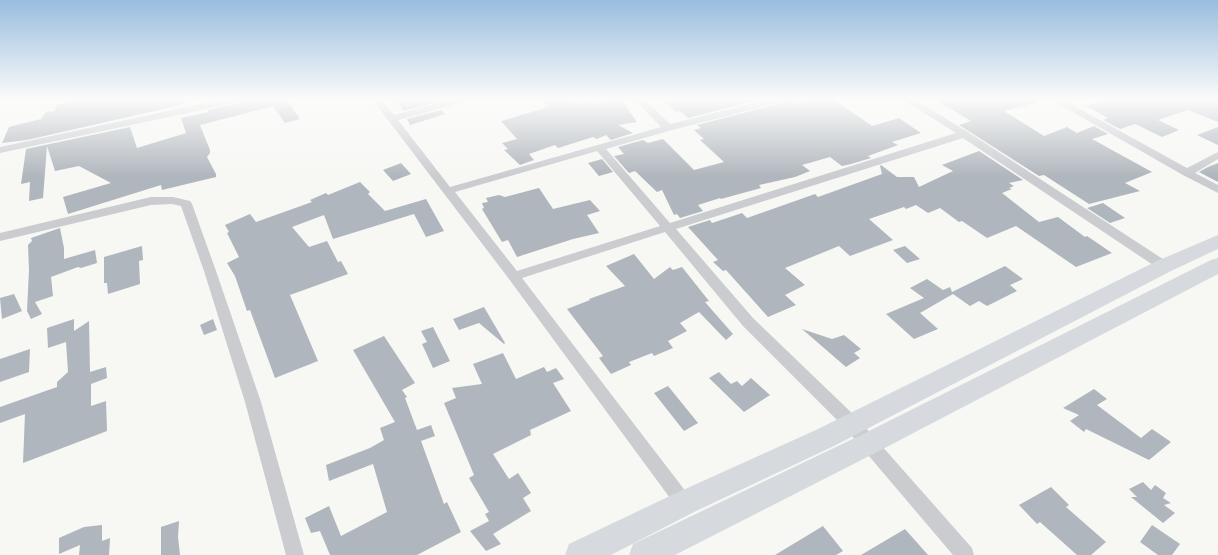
<!DOCTYPE html>
<html>
<head>
<meta charset="utf-8">
<style>
  body { margin:0 }
  canvas { display:block; background:#f7f7f4 }
</style>
</head>
<body>
<canvas width="1218" height="555"></canvas>
<script>
const ctx = document.querySelector('canvas').getContext('2d');
ctx.lineJoin = 'round';
function fillPath(path, color) { ctx.fillStyle = color; ctx.fill(path, 'evenodd'); }
const poly = rows => new Path2D(rows.map(r => 'M' + r).join(''));
fillPath(poly([
  [66,99,185,99,185,104,27,140,2,143,9,127,41,119,46,112,54,111,57,105,66,103],
  [244,99,286,99,300,119,285,123,273,106,200,125,210,150,210,153,207,157,216,174,216,177,162,190,161,185,68,214,63,197,111,183,79,166,55,171,47,146,43,198,29,201,30,182,21,184,26,149,130,127,137,148,186,133,181,118,208,112,208,110,239,103],
  [397,99,431,99,434,103,403,111],
  [539,99,571,99,577,104,592,101,594,104,613,99,621,99,637,122,618,125,633,133,611,140,606,135,597,139,593,137,558,148,555,145,529,154,534,160,520,165,504,150,508,149,502,143,517,139,501,121,549,107],
  [661,99,762,99,688,118,680,111,676,112],
  [788,99,792,99,793,104,820,99,833,99,872,126,899,118,921,133,892,142,898,145,868,156,871,158,851,164,842,166,830,157,802,165,810,171,795,177,759,185,761,188,721,199,720,198,698,205,703,211,680,218,677,214,674,215,662,190,657,192,635,171,629,173,614,156,624,154,618,147,643,140,648,143,663,139,694,170,724,162,700,140,704,139,694,130,701,128,697,125,786,102],
  [934,99,1035,99,1035,103,1004,111,1044,136,1067,127,1077,133,1094,126,1108,134,1092,139,1152,172,1125,183,1140,191,1089,204,1044,175,1039,176,959,125,971,121],
  [1108,99,1218,99,1218,122,1188,110,1158,120,1179,130,1162,137,1135,124,1120,129,1103,120,1108,118,1086,106],
  [441,110,445,114,410,125,407,119],
  [1218,127,1218,145,1197,135],
  [979,151,1023,180,1009,183,1014,186,1009,188,1012,189,1002,193,1039,222,1058,217,1085,237,1087,236,1112,253,1076,267,1016,226,987,238,962,221,959,222,940,208,928,213,916,205,906,209,904,207,869,219,893,240,850,256,839,246,785,268,805,285,785,295,796,305,768,317,726,270,723,271,713,262,718,260,688,227,710,220,712,223,742,213,747,218,815,194,818,197,882,174,880,166,881,165,897,177,914,177,919,187,953,171,942,165],
  [602,159,613,172,599,176,588,163],
  [401,163,411,174,393,181,383,170],
  [1218,163,1218,182,1199,172,1208,167],
  [360,182,370,192,368,194,385,211,426,199,444,231,426,237,414,214,333,239,324,215,292,227,309,247,327,241,338,262,341,261,348,274,290,295,318,361,275,378,250,310,247,311,235,276,227,263,239,257,227,233,229,232,225,225,250,214,256,222,312,202,310,200,326,193,328,195],
  [539,188,553,209,590,200,600,211,587,215,599,233,573,239,517,257,508,240,502,242,482,209,484,208,482,203,488,202,486,198,499,195,505,197],
  [1103,203,1125,218,1110,223,1087,208],
  [60,228,64,248,64,259,95,250,97,263,81,268,78,267,51,277,53,296,35,302,42,314,31,319,27,311,29,270,28,245,32,241,31,238],
  [142,246,143,260,139,261,140,284,108,294,107,283,104,283,104,257],
  [905,246,920,259,907,263,893,250],
  [634,254,654,279,670,267,673,270,682,267,709,301,705,302,733,334,726,340,699,312,680,323,687,331,668,341,673,348,654,356,652,353,629,362,631,365,611,374,599,358,603,356,567,309,590,300,589,299,625,286,606,266],
  [1005,266,1023,279,1010,285,1017,291,987,306,979,301,970,306,953,294,920,313,938,329,914,339,886,314,924,298,910,288,927,279,943,290,950,287,952,292],
  [14,294,22,311,2,319,0,298],
  [484,307,505,343,504,344,479,323,459,330,453,319],
  [74,319,74,331,89,321,90,372,106,367,107,378,91,384,91,406,106,401,107,431,23,463,25,414,0,423,0,407,57,387,57,382,68,372,66,342,48,348,47,328],
  [213,319,217,330,204,335,200,325],
  [433,327,450,361,433,368,422,344,427,342,421,331],
  [802,329,832,339,844,335,861,349,854,353,860,358,846,367],
  [384,336,415,383,402,390,407,397,405,398,417,430,431,425,435,436,421,441,444,504,447,502,461,532,417,555,330,555,320,531,311,533,305,518,329,506,341,536,387,512,373,464,329,481,326,465,370,448,384,440,380,428,395,422,353,350],
  [30,349,29,372,0,382,0,359],
  [503,353,516,379,544,367,547,372,556,368,564,379,553,383,571,411,530,430,531,435,493,454,509,479,518,473,531,493,523,498,531,511,493,534,501,544,486,551,470,531,489,521,485,514,489,512,469,478,474,475,444,403,456,398,452,388,482,384,473,364],
  [719,372,731,384,737,381,742,386,751,378,770,395,744,412,709,378],
  [668,386,698,423,684,431,654,393],
  [1094,389,1107,399,1097,405,1141,438,1152,429,1171,442,1149,460,1086,429,1084,432,1070,421,1079,415,1063,408],
  [1143,482,1151,490,1155,485,1166,493,1163,498,1171,503,1164,505,1175,513,1163,523,1131,497,1137,497,1129,489],
  [1051,487,1069,505,1066,507,1106,542,1091,555,1077,555,1040,522,1037,524,1019,505],
  [179,521,178,537,180,555,161,555,161,527],
  [102,525,102,541,110,538,109,555,79,555,80,545,59,554,59,538,84,527],
  [1152,525,1180,544,1172,555,1158,555,1140,542],
  [823,526,843,551,836,555,775,555],
  [905,529,928,555,861,555]
]), '#b0b6bd');
fillPath(poly([
  [224,99,243,99,239,102,0,153,0,147,224,99],
  [372,99,381,99,394,115,453,99,469,99,468,101,398,120,450,187,661,127,634,99,644,99,670,124,770,99,787,99,786,101,672,130,606,149,670,223,956,133,902,99,913,99,968,132,1169,263,1170,266,1169,269,1164,270,1159,269,963,138,676,229,753,318,858,419,972,548,974,555,953,555,846,429,743,326,665,232,522,278,690,497,693,503,690,509,684,511,678,509,509,279,372,99],
  [597,151,660,226,517,271,455,192,597,151],
  [1050,99,1062,99,1187,168,1218,152,1218,159,1195,173,1218,185,1218,193,1183,175,1050,99],
  [151,197,173,197,190,201,192,204,216,271,261,402,304,555,286,555,245,402,204,271,181,206,172,204,151,205,0,241,0,233,151,197]
]), '#caccd0');
fillPath(poly([
  [1218,235,1218,249,1171,271,834,446,694,512,611,555,565,555,569,544,674,494,816,430,1157,261,1218,235],
  [1218,258,1218,274,879,451,675,555,629,555,633,544,861,435,1211,260,1218,258]
]), '#d6dadf');
const sky = ctx.createLinearGradient(0, 0, 0, 177);
sky.addColorStop(0, '#98bdde');
sky.addColorStop(0.56, '#fbfbfa');
sky.addColorStop(1, '#fbfbfa00');
ctx.fillStyle = sky;
ctx.fillRect(0, 0, 1218, 177);
</script>
</body>
</html>
